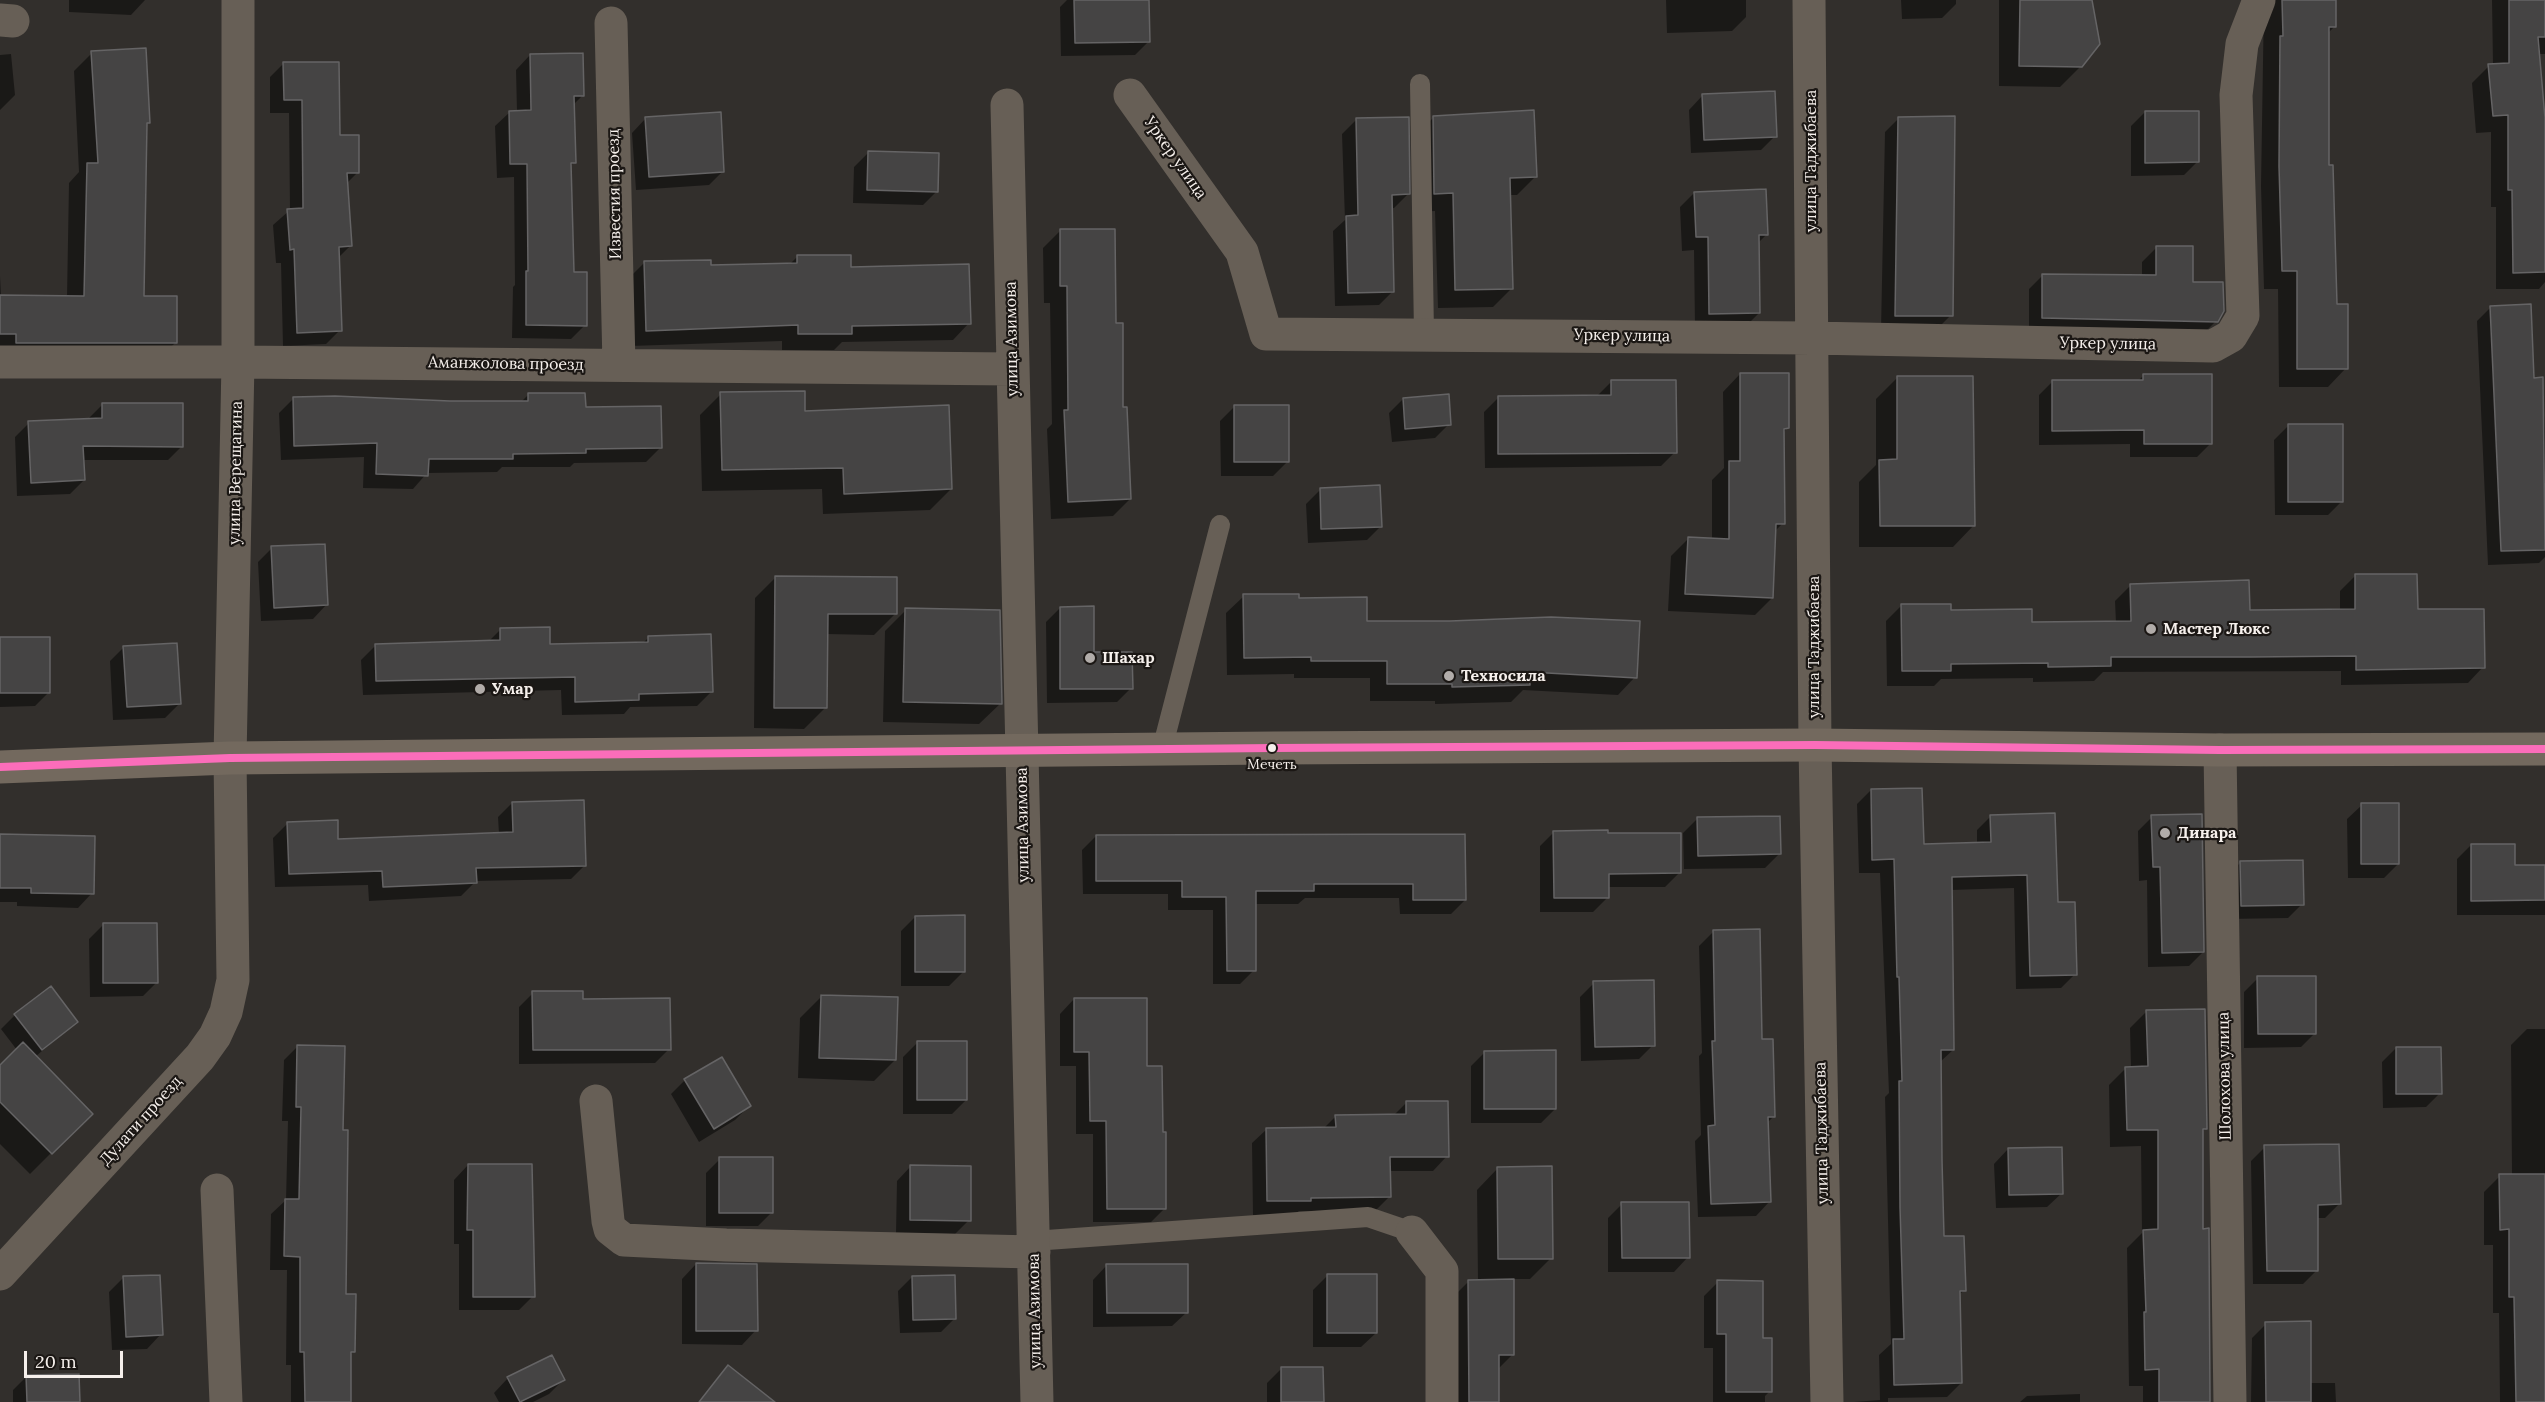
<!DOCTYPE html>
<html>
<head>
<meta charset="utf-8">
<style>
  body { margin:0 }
  #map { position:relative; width:2545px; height:1402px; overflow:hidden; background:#322f2c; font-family:Lora,serif }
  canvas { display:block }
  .scale { position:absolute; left:24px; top:1351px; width:99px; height:27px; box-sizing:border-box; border:3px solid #f6f0ec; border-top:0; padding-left:8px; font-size:18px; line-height:21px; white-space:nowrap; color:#f6f0ec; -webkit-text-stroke:4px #1b1714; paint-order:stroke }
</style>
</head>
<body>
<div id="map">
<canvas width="2545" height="1402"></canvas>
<div class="scale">20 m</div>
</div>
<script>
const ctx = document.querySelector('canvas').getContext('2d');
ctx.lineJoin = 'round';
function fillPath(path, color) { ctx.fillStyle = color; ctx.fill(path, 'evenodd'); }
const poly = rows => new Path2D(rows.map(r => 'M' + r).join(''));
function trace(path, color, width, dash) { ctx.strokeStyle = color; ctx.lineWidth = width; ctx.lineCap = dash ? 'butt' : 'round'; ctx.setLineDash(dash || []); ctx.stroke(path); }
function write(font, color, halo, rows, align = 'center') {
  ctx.font = font + ' Lora,serif'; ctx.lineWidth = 4.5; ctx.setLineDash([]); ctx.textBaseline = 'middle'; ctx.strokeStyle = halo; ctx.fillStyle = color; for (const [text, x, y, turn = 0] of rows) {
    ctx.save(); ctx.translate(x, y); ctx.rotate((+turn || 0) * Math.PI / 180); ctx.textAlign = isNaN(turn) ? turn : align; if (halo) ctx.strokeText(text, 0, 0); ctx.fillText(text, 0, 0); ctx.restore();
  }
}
fillPath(poly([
  [69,0,145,0,131,15,69,12],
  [1067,0,1148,0,1149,41,1135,55,1061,56,1060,7],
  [1666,0,1746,0,1746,17,1732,31,1667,33],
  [1901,0,1956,0,1956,4,1942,18,1902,19],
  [1999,0,2091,0,2081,66,2060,87,1999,86],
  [2264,0,2335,0,2335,26,2328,33,2328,166,2335,305,2346,368,2328,387,2279,387,2278,289,2264,289,2261,186],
  [2492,0,2545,0,2545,54,2538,54,2545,137,2545,282,2539,289,2496,289,2496,207,2491,207,2491,132,2476,133,2472,83,2489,66,2493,65],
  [92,53,149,122,146,125,142,297,175,343,157,361,0,361,0,276,1,296,67,297,69,183,79,172,74,71],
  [11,54,15,95,0,110,0,55],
  [530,55,583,95,573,105,574,162,570,167,572,273,585,325,571,339,512,338,513,287,515,285,514,177,497,178,495,126,510,112,517,112,516,70],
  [284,63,338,137,357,173,347,183,351,245,337,259,340,330,326,344,283,346,281,263,276,263,273,225,290,210,289,113,270,113,270,77],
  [1703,95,1775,136,1761,150,1691,153,1689,110],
  [2145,112,2198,161,2184,175,2131,176,2131,126],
  [646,118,723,171,709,185,636,190,632,133],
  [1433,118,1536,176,1517,195,1509,195,1512,288,1493,307,1438,308,1435,211,1416,212,1415,136],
  [1899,118,1951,315,1937,329,1881,330,1885,132],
  [1356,120,1408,194,1394,208,1390,208,1393,291,1379,305,1335,306,1333,231,1345,220,1342,134],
  [868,153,937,191,923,205,853,203,854,167],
  [1694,193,1767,234,1758,243,1759,313,1745,327,1695,327,1694,250,1682,251,1680,207],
  [1060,231,1114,324,1130,499,1113,516,1051,519,1047,429,1052,424,1050,303,1044,303,1043,248],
  [2156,248,2191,283,2216,321,2202,335,2029,331,2029,289,2043,275,2142,276,2142,262],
  [798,256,850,268,969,323,953,340,842,342,834,350,782,350,782,341,630,346,628,279,644,263,710,266,790,264],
  [2491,307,2533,379,2542,379,2545,433,2545,557,2539,563,2488,565,2477,321],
  [1740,374,1787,428,1783,433,1783,523,1774,532,1772,598,1755,615,1668,611,1671,556,1688,539,1712,540,1712,480,1724,468,1723,392],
  [2144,375,2211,443,2197,457,2130,457,2130,444,2039,445,2039,395,2053,381,2138,381],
  [1897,378,1974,525,1953,547,1859,547,1859,482,1876,465,1876,399],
  [1611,382,1675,452,1661,466,1485,468,1484,412,1499,397,1597,396],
  [529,394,584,408,660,448,646,462,574,463,570,467,502,467,497,472,427,473,413,489,363,488,364,457,281,460,279,413,293,399,520,403],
  [721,394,804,412,951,489,930,510,823,514,822,489,702,491,700,415],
  [1403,399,1449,424,1435,438,1392,442,1389,413],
  [102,405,182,446,168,460,83,460,84,480,70,494,17,496,15,437,29,423,88,419],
  [1234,407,1288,461,1273,476,1221,476,1220,421],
  [2289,425,2342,501,2328,515,2275,515,2274,440],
  [1320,490,1381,526,1367,540,1308,543,1306,504],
  [272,548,327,604,313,619,261,621,258,562],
  [2356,575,2483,667,2468,683,2341,685,2341,671,2103,672,2094,681,2033,682,2033,678,1941,679,1934,686,1887,686,1886,621,1902,605,2031,623,2116,623,2115,601,2131,585,2248,611,2340,611,2340,591],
  [776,577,895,614,874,635,826,634,825,708,804,729,754,728,755,598],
  [1244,596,1298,599,1365,623,1635,677,1618,695,1523,690,1511,702,1435,704,1435,701,1370,701,1370,678,1294,678,1294,674,1227,675,1226,613],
  [1060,608,1092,653,1131,688,1117,702,1047,703,1046,622],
  [906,610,1001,703,979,724,883,722,885,631],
  [500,630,549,645,642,644,649,637,711,692,697,706,630,707,624,714,562,715,561,690,363,695,361,660,375,646,488,642],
  [0,639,49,692,35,706,0,707],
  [124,647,179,704,165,718,113,720,110,661],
  [1871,790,1922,845,1977,844,1977,830,1991,816,2057,904,2075,974,2061,988,2016,989,2014,888,1951,890,1953,1050,1940,1062,1942,1238,1964,1290,1958,1296,1961,1383,1947,1397,1888,1398,1888,1402,1854,1402,1880,1400,1879,1355,1891,1344,1885,1097,1889,1093,1880,873,1859,873,1857,804],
  [512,803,585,865,571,879,476,881,461,896,369,901,368,885,275,887,273,838,288,823,337,841,499,834,498,817],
  [2362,805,2398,864,2384,878,2348,878,2347,819],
  [2152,817,2203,952,2189,966,2148,967,2147,880,2139,881,2138,831],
  [1697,819,1779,854,1765,868,1684,869,1683,833],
  [1554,832,1607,835,1679,873,1665,887,1607,887,1607,898,1593,912,1540,912,1540,846],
  [0,836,92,893,78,908,17,906,17,902,0,902],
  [1096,836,1464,836,1465,900,1451,914,1400,914,1399,898,1305,898,1298,904,1254,904,1254,970,1240,984,1213,984,1213,910,1168,910,1168,894,1083,894,1082,850],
  [2471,845,2514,866,2545,866,2545,915,2457,915,2457,859],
  [2241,862,2302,904,2288,918,2228,919,2227,876],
  [915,917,963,972,949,986,901,986,901,931],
  [103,925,157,982,143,996,90,997,89,939],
  [1713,932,1761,1040,1774,1116,1767,1123,1770,1201,1756,1216,1698,1217,1695,1141,1701,1135,1699,1056,1702,1053,1699,946],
  [2258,978,2315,1033,2301,1047,2244,1048,2244,992],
  [1594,983,1653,1045,1639,1059,1581,1061,1580,997],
  [533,993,581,1001,669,1049,655,1063,519,1064,519,1007],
  [822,996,895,1060,874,1081,798,1078,800,1018],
  [1074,999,1146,1068,1165,1208,1151,1222,1093,1222,1093,1134,1076,1134,1076,1066,1060,1066,1060,1014],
  [2147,1011,2206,1128,2201,1133,2202,1230,2209,1402,2143,1402,2143,1386,2129,1386,2127,1248,2142,1233,2141,1146,2110,1147,2109,1085,2126,1068,2131,1068,2130,1028],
  [15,1015,76,1022,35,1057,90,1114,30,1174,0,1144,0,1067,17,1050,1,1029],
  [2527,1029,2545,1029,2545,1402,2500,1402,2499,1313,2493,1313,2493,1245,2484,1245,2484,1192,2500,1176,2512,1175,2511,1045],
  [917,1043,966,1100,952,1114,903,1114,903,1057],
  [298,1046,342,1132,345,1296,353,1352,350,1355,350,1402,291,1402,291,1365,286,1365,287,1270,270,1270,271,1214,286,1200,288,1121,282,1121,284,1060],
  [2396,1048,2440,1093,2426,1107,2383,1108,2382,1062],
  [1485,1052,1555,1109,1541,1123,1471,1123,1471,1066],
  [685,1080,749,1106,735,1120,699,1142,671,1094],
  [1406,1103,1447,1156,1433,1171,1389,1171,1389,1197,1375,1211,1299,1211,1295,1214,1253,1215,1252,1143,1267,1129,1323,1129,1336,1116,1393,1116],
  [2265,1147,2339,1204,2325,1218,2316,1218,2317,1270,2303,1284,2253,1284,2251,1161],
  [2008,1149,2062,1193,2047,1207,1996,1208,1994,1164],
  [720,1159,772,1212,758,1226,706,1226,706,1173],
  [468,1165,533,1296,519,1310,459,1310,459,1244,454,1244,454,1180],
  [911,1166,969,1220,955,1234,896,1233,897,1181],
  [1498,1168,1551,1258,1530,1279,1512,1279,1513,1354,1498,1369,1497,1402,1447,1402,1455,1295,1469,1281,1478,1281,1477,1190],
  [1622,1204,1688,1257,1674,1272,1608,1272,1608,1218],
  [696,1264,756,1330,742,1345,682,1344,682,1279],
  [1107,1265,1187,1312,1172,1326,1093,1327,1093,1280],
  [1327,1276,1376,1333,1361,1347,1313,1347,1313,1290],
  [912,1277,955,1318,941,1332,900,1333,898,1291],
  [123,1278,161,1334,147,1349,112,1350,109,1292],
  [1718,1282,1761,1339,1770,1391,1765,1396,1765,1402,1713,1402,1713,1348,1704,1348,1704,1296],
  [2266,1324,2310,1383,2335,1383,2336,1402,2251,1402,2252,1338],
  [728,1367,766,1402,698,1402],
  [1281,1369,1322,1402,1267,1402,1267,1383],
  [27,1376,79,1402,13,1402,13,1390],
  [508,1378,563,1380,549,1394,533,1402,499,1402,494,1393],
  [2080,1394,2080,1402,2020,1402,2027,1396]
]), '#0007');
const building = poly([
  [1074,0,1149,0,1150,42,1075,43,1074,0],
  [2020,0,2092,0,2100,44,2082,67,2019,66,2020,0],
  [2282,0,2336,0,2336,27,2329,27,2329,165,2333,165,2337,304,2348,304,2348,369,2297,369,2297,271,2282,271,2279,166,2280,36,2283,36,2282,0],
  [2509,0,2545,0,2545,37,2538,37,2545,118,2545,272,2513,273,2512,190,2508,190,2508,115,2493,116,2488,64,2509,63,2509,0],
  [146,48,150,123,147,123,144,296,177,296,177,343,16,343,16,334,0,334,0,295,84,296,87,163,98,163,91,51,146,48],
  [583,53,584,96,574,96,576,163,571,163,574,272,587,272,587,326,526,325,526,271,528,271,527,164,510,164,509,111,531,110,530,54,583,53],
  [283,62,339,62,340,135,359,135,359,173,347,173,352,246,339,247,342,331,297,333,294,249,290,250,287,209,303,208,302,100,284,100,283,62],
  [1775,91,1777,137,1704,140,1702,94,1775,91],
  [1534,110,1537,177,1510,178,1513,289,1455,290,1453,193,1434,194,1433,116,1534,110],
  [2145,111,2199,111,2199,162,2145,163,2145,111],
  [721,112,724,172,649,177,645,117,721,112],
  [1955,116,1953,316,1895,316,1898,117,1955,116],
  [1409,117,1410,194,1392,195,1394,292,1348,293,1346,216,1358,215,1356,118,1409,117],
  [868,151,939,153,938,192,867,190,868,151],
  [1766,189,1768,235,1759,235,1760,313,1709,314,1708,237,1696,237,1694,192,1766,189],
  [1060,229,1115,229,1116,323,1123,323,1123,407,1127,407,1131,499,1068,502,1064,410,1068,410,1067,286,1060,286,1060,229],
  [2156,246,2193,246,2193,282,2223,282,2224,311,2218,322,2042,318,2042,274,2156,275,2156,246],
  [797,255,851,255,851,267,969,264,971,324,852,326,852,334,798,334,798,325,646,331,644,261,711,260,711,265,797,263,797,255],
  [2531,304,2534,378,2543,377,2545,550,2501,551,2490,306,2531,304],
  [1740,373,1789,373,1789,428,1784,429,1785,524,1776,524,1773,598,1685,594,1688,537,1729,539,1729,461,1740,461,1740,373],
  [2143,374,2212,374,2212,444,2144,444,2144,430,2052,431,2052,380,2143,380,2143,374],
  [1897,376,1973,376,1975,526,1880,526,1879,460,1897,459,1897,376],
  [1611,380,1676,380,1677,453,1498,454,1498,396,1611,395,1611,380],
  [805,391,805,411,949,405,952,489,844,494,843,468,722,470,720,392,805,391],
  [528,393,585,393,586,407,661,406,662,448,586,449,586,453,513,454,513,459,429,459,428,476,376,474,377,443,294,446,293,397,335,396,450,401,528,401,528,393],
  [1449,394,1451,425,1405,429,1403,398,1449,394],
  [102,403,183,403,183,447,83,446,85,480,31,483,28,421,102,418,102,403],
  [1234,405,1289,405,1289,462,1234,462,1234,405],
  [2288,424,2343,424,2343,502,2288,502,2288,424],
  [1380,485,1382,527,1321,529,1320,488,1380,485],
  [325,544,328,605,274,608,271,546,325,544],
  [2355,574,2417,574,2418,609,2484,609,2485,668,2356,670,2356,656,2250,657,2111,657,2111,666,2048,667,2048,663,1951,664,1951,671,1902,671,1901,604,1951,604,1951,610,2032,609,2032,622,2131,621,2130,584,2249,580,2250,610,2355,609,2355,574],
  [775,576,897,577,897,614,828,614,827,708,774,708,775,576],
  [1243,594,1299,594,1299,598,1367,597,1367,621,1450,621,1551,617,1640,621,1637,678,1529,672,1530,685,1452,687,1452,684,1387,684,1387,661,1311,661,1311,657,1244,658,1243,594],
  [1094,606,1094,652,1132,652,1133,689,1060,689,1060,607,1094,606],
  [905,608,1000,610,1002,704,903,702,905,608],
  [550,627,550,644,648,642,648,636,711,634,713,692,639,694,639,700,575,702,575,677,376,681,375,644,500,640,500,628,550,627],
  [0,637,50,637,50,693,0,693,0,637],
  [177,643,181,704,127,707,123,646,177,643],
  [1922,788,1924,844,1991,842,1990,815,2055,813,2058,902,2075,902,2077,975,2030,976,2027,875,1952,877,1954,1050,1941,1050,1942,1160,1944,1236,1964,1236,1966,1291,1960,1291,1962,1383,1894,1385,1893,1339,1904,1339,1900,1207,1899,1081,1902,1081,1899,977,1897,977,1894,859,1872,860,1871,789,1922,788],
  [584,800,586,866,476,868,477,883,383,887,382,871,289,874,287,822,338,820,338,839,513,832,512,802,584,800],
  [2361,803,2399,803,2399,864,2361,864,2361,803],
  [2202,814,2204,952,2162,953,2160,867,2153,867,2151,815,2202,814],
  [1780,816,1781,854,1698,856,1697,817,1780,816],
  [1608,830,1608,833,1681,833,1681,873,1609,874,1609,898,1554,898,1553,831,1608,830],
  [0,834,95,836,94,894,31,893,31,888,0,888,0,834],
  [1465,834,1466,900,1413,900,1413,884,1314,884,1314,891,1256,891,1256,971,1227,971,1226,897,1182,897,1182,881,1096,881,1096,835,1465,834],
  [2471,844,2515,844,2515,865,2545,865,2545,900,2471,901,2471,844],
  [2303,860,2304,905,2241,906,2240,861,2303,860],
  [965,915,965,972,915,972,915,916,965,915],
  [103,923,157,923,158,983,103,983,103,923],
  [1760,929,1762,1039,1773,1039,1775,1117,1768,1117,1771,1202,1711,1204,1708,1126,1715,1125,1712,1041,1715,1041,1713,930,1760,929],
  [2257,976,2316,976,2316,1034,2258,1034,2257,976],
  [1654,980,1655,1046,1595,1047,1593,981,1654,980],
  [51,986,78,1022,42,1050,14,1014,51,986],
  [532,991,583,991,583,999,670,998,671,1050,533,1050,532,991],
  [821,995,898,997,896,1060,819,1058,821,995],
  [1074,998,1147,998,1147,1066,1162,1066,1163,1132,1166,1132,1166,1209,1107,1209,1106,1121,1090,1121,1089,1052,1074,1052,1074,998],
  [2205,1009,2207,1129,2203,1129,2203,1229,2209,1228,2210,1402,2159,1402,2159,1369,2145,1370,2144,1312,2146,1312,2143,1230,2158,1229,2158,1130,2127,1130,2125,1067,2148,1066,2146,1010,2205,1009],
  [917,1041,967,1041,967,1100,917,1100,917,1041],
  [23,1042,93,1114,52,1154,0,1102,0,1065,23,1042],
  [297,1045,345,1046,343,1130,348,1130,346,1294,356,1294,355,1352,351,1352,351,1402,305,1402,304,1352,300,1352,300,1257,284,1256,285,1199,299,1199,301,1107,296,1107,297,1045],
  [2396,1047,2441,1047,2442,1094,2396,1094,2396,1047],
  [1556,1050,1556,1109,1484,1109,1484,1051,1556,1050],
  [722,1057,751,1106,714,1129,684,1079,722,1057],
  [1406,1101,1448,1101,1449,1157,1390,1157,1391,1197,1311,1198,1311,1201,1267,1201,1266,1128,1336,1127,1335,1115,1406,1114,1406,1101],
  [2339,1144,2341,1204,2318,1205,2318,1271,2267,1271,2264,1145,2339,1144],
  [2062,1147,2063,1194,2009,1195,2008,1148,2062,1147],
  [719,1157,773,1157,773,1213,719,1213,719,1157],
  [468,1164,532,1164,535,1297,473,1297,473,1230,467,1230,468,1164],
  [910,1165,971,1166,971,1221,910,1220,910,1165],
  [1552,1166,1553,1259,1498,1259,1497,1167,1552,1166],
  [2499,1174,2545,1174,2545,1402,2516,1402,2514,1297,2509,1297,2509,1229,2500,1230,2499,1174],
  [1621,1202,1689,1202,1690,1258,1622,1258,1621,1202],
  [696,1263,757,1264,758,1331,696,1331,696,1263],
  [1106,1264,1188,1264,1188,1313,1107,1313,1106,1264],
  [1327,1274,1377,1274,1377,1333,1327,1333,1327,1274],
  [160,1275,163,1335,126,1337,123,1276,160,1275],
  [955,1275,956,1319,913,1320,912,1276,955,1275],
  [1514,1279,1514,1355,1499,1355,1499,1402,1469,1402,1468,1280,1514,1279],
  [1717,1280,1763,1281,1763,1338,1772,1338,1772,1392,1726,1392,1726,1334,1717,1334,1717,1280],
  [2311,1321,2311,1402,2266,1402,2265,1322,2311,1321],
  [552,1355,565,1380,520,1402,507,1377,552,1355],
  [728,1365,775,1402,699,1402,728,1365],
  [1281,1367,1323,1367,1324,1402,1281,1402,1281,1367],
  [79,1374,80,1402,27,1402,26,1375,79,1374]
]);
fillPath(building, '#454444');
trace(building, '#656465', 1.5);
trace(poly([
  [1420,84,1424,334],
  [1162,749,1220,525],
  [1033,1241,1368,1217,1412,1232]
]), '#675f56', 20);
trace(poly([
  [1809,0,1815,745,1827,1402],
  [0,20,13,21],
  [611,23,619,365],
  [1130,95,1242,252,1266,334,1812,338,2213,346,2231,336,2243,316,2236,95,2242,44,2259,0],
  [1007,105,1037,1402],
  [0,362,238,362,1013,369],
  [2220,750,2230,1402],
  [596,1101,608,1221,610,1229,624,1240,726,1245,1034,1252],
  [217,1190,226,1402],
  [1412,1232,1442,1271,1442,1402],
  [0,1274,200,1057,215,1036,226,1012,233,980,230,758,238,362,238,0]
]), '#675f56', 33);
trace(poly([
  [0,767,230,758,1274,748,1815,745,2220,750,2545,749]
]), '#73695e', 33);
trace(poly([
  [0,767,230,758,1274,748,1815,745,2220,750,2545,749]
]), '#fb6dba', 8);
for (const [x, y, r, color] of [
  [2151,629,6,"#b1aca9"],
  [1090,658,6,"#b1aca9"],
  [1449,676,6,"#b1aca9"],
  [480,689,6,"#b1aca9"],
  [1272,748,5,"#f6f0ec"],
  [2165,833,6,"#b1aca9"]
]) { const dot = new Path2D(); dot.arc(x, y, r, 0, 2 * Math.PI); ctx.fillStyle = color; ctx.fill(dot); trace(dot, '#1b1714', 2); }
write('14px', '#f6f0ec', '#1b1714', [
  ["Мечеть",1272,765]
]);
write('16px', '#f6f0ec', '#1b1714', [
  ["Уркер улица",1175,158,55],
  ["улица Таджибаева",1811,161,-90],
  ["Известия проезд",615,194,-91],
  ["Уркер улица",1622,336,1],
  ["улица Азимова",1012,339,-91],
  ["Уркер улица",2108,344,1],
  ["Аманжолова проезд",506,364,1],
  ["улица Верещагина",236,473,-89],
  ["улица Таджибаева",1814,647,-90],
  ["улица Азимова",1023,825,-91],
  ["Шолохова улица",2225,1076,-91],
  ["Дулати проезд",141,1121,-48],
  ["улица Таджибаева",1822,1133,-91],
  ["улица Азимова",1035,1311,-91]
]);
write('bold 16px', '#f6f0ec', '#1b1714', [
  ["Мастер Люкс",2163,629],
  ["Шахар",1102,658],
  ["Техносила",1461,676],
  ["Умар",492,689],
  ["Динара",2177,833]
], 'left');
</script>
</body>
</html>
